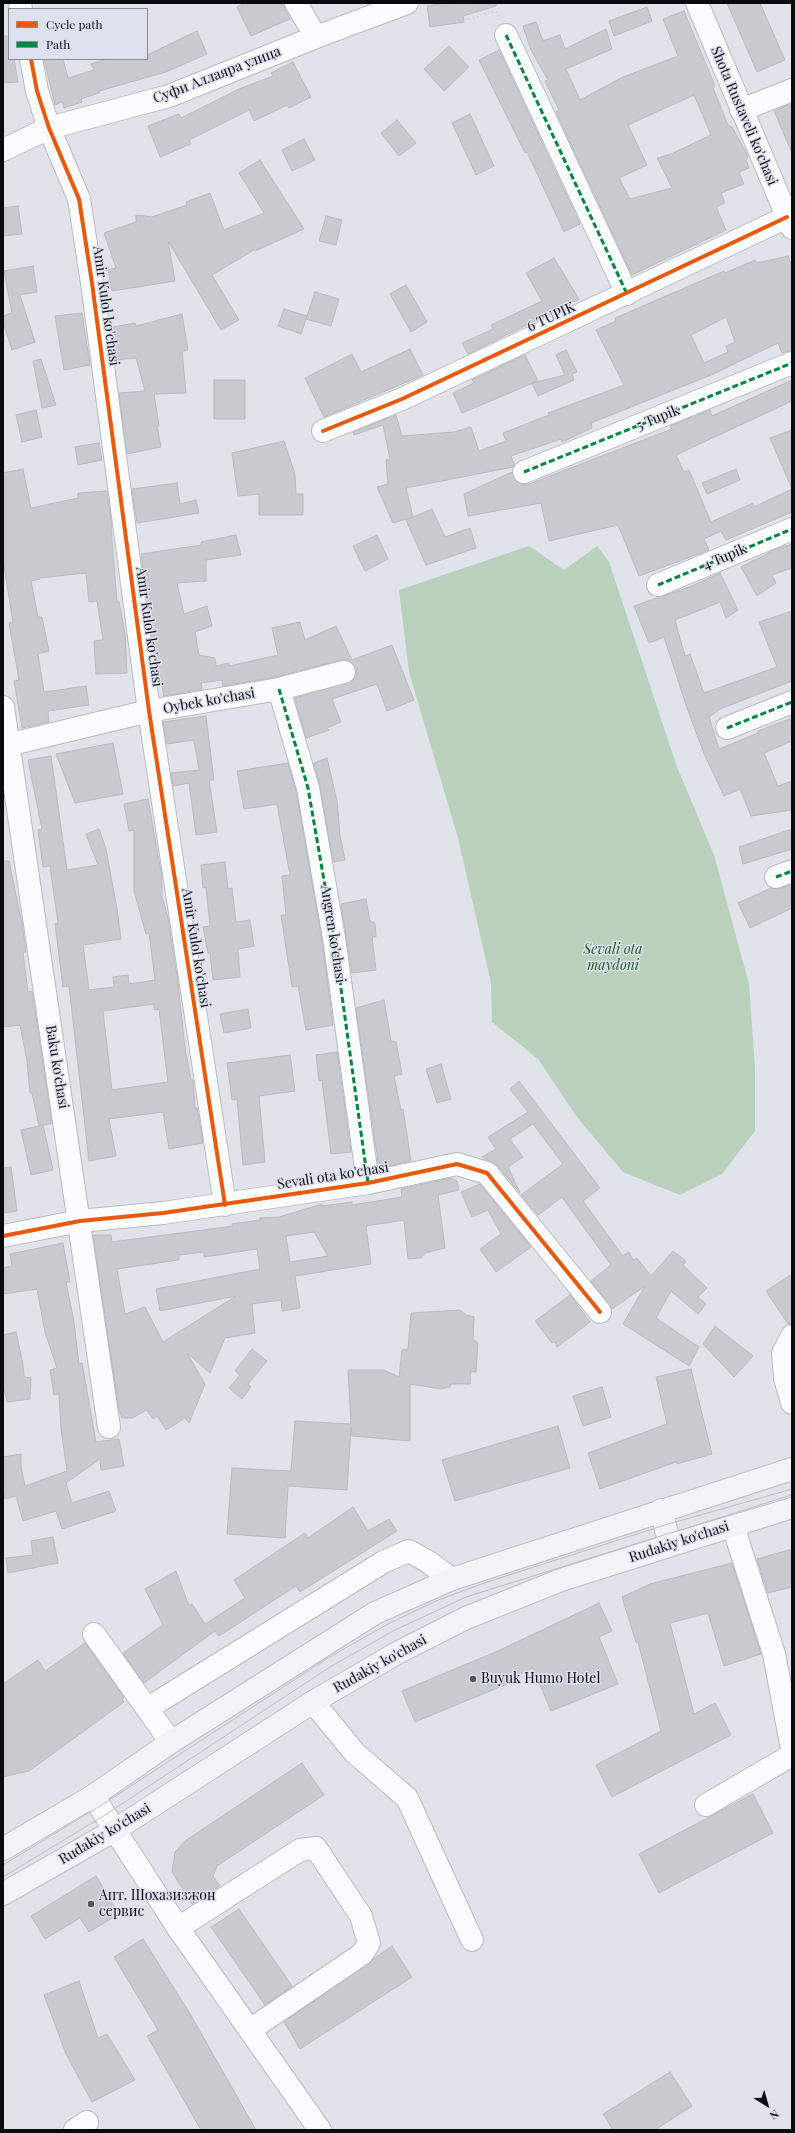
<!DOCTYPE html>
<html>
<head>
<meta charset="utf-8">
<style>
  body { margin:0 }
  #map { position:relative; width:795px; height:2133px; overflow:hidden; background:#e1e3ea; font-family:"Playfair Display",serif }
  canvas { display:block }
  .frame { position:absolute; inset:0; border:4px solid #0a0b0f; pointer-events:none }
  .legend { position:absolute; left:8px; top:8px; width:140px; height:52px; box-sizing:border-box; background:#dde1ee; border:1px solid #898b95; margin:0; padding:5px 7px; list-style:none; font-size:12px; color:#0a0b0f }
  .legend li { display:flex; align-items:center; gap:8px; height:20px }
  .legend b { width:20px; border:1px solid #898b95 }
  .north { position:absolute; left:747px; top:2085px; width:40px; height:40px; -webkit-text-stroke:3px #dde1ee; paint-order:stroke; rotate:143deg; font-size:11px; font-weight:700; line-height:16px; text-align:center; color:#0a0b0f }
  .north::after { content:''; display:block; margin:auto; width:14px; height:18px; background:#0a0b0f; clip-path:polygon(50% 0,100% 100%,50% 72%,0 100%) }
</style>
</head>
<body>
<div id="map">
<canvas width="795" height="2133"></canvas>
<div class="frame"></div>
<ul class="legend">
<li><b style="height:5px;background:#e8590c"></b>Cycle path</li>
<li><b style="height:5px;background:#00873e"></b>Path</li>
</ul>
<div class="north">N</div>
</div>
<script>
const ctx = document.querySelector('canvas').getContext('2d');
ctx.lineJoin = 'round';
function fillPath(path, color) { ctx.fillStyle = color; ctx.fill(path, 'evenodd'); }
const poly = rows => new Path2D(rows.map(r => 'M' + r).join(''));
function trace(path, color, width, dash) { ctx.strokeStyle = color; ctx.lineWidth = width; ctx.lineCap = dash ? 'butt' : 'round'; ctx.setLineDash(dash || []); ctx.stroke(path); }
function write(font, color, halo, rows, align = 'center') {
  ctx.font = font + ' "Playfair Display",serif'; ctx.lineWidth = 3; ctx.setLineDash([]); ctx.textBaseline = 'middle'; ctx.strokeStyle = halo; ctx.fillStyle = color; for (const [text, x, y, turn = 0] of rows) {
    ctx.save(); ctx.translate(x, y); ctx.rotate((+turn || 0) * Math.PI / 180); ctx.textAlign = isNaN(turn) ? turn : align; if (halo) ctx.strokeText(text, 0, 0); ctx.fillText(text, 0, 0); ctx.restore();
  }
}
fillPath(poly([
  [529,546,564,570,597,546,609,562,677,767,714,855,749,984,755,1069,755,1131,722,1174,680,1195,623,1172,577,1117,538,1059,492,1022,491,983,458,838,409,672,399,590]
]), '#b9d0bc');
const building = poly([
  [245,3,282,3,290,19,251,36,237,7,245,3],
  [445,3,496,3,496,6,463,16,464,22,430,27,427,6,445,3],
  [727,3,760,3,785,60,757,72,727,3],
  [647,7,652,21,614,36,609,21,647,7],
  [684,11,715,86,713,88,728,125,732,127,748,156,746,160,749,168,739,172,744,184,721,193,725,203,716,207,726,230,632,275,556,112,559,110,545,81,548,80,531,50,523,26,536,22,543,41,560,35,565,49,606,29,612,49,566,69,580,100,623,77,678,56,663,19,684,11],
  [694,95,711,135,671,154,657,158,672,188,630,199,619,178,647,165,628,125,694,95],
  [197,31,207,54,166,72,99,91,99,93,81,99,82,102,64,108,62,102,55,105,44,59,63,59,68,78,94,70,91,64,107,59,147,59,147,55,197,31],
  [3,36,9,36,9,59,14,59,18,82,3,83,3,36],
  [449,46,469,67,444,91,424,69,449,46],
  [499,50,580,224,564,232,527,152,525,153,479,60,499,50],
  [293,62,311,97,289,108,287,105,254,121,249,110,189,140,191,144,160,157,148,126,179,114,181,118,239,89,273,76,271,73,293,62],
  [792,103,792,153,774,111,792,103],
  [470,114,494,166,476,175,452,123,470,114],
  [397,120,416,143,399,156,381,133,397,120],
  [304,139,315,160,292,171,282,150,304,139],
  [260,160,304,229,255,251,254,250,212,275,239,320,221,330,168,241,175,281,112,291,108,270,116,268,104,233,136,222,136,215,152,217,187,205,186,202,210,193,224,230,264,213,239,173,260,160],
  [18,206,22,234,3,236,3,208,18,206],
  [326,216,342,220,336,245,319,241,326,216],
  [788,256,792,267,792,350,782,353,778,343,711,375,591,423,592,428,562,442,561,439,511,456,514,464,513,467,406,488,413,517,393,523,377,487,388,484,386,460,390,459,383,425,354,435,353,432,396,415,402,436,454,432,471,427,479,451,506,441,503,433,549,415,548,413,624,385,596,330,616,321,615,318,724,271,725,273,755,260,757,263,788,256],
  [726,317,735,342,726,346,728,352,704,363,691,335,726,317],
  [554,258,579,299,468,354,462,343,493,329,491,325,542,301,526,273,554,258],
  [33,266,37,292,20,295,35,342,12,350,3,322,3,316,12,313,4,271,33,266],
  [406,285,427,322,411,332,390,294,406,285],
  [315,292,339,299,331,326,306,319,315,292],
  [284,309,307,316,301,334,278,326,284,309],
  [82,313,90,365,64,370,55,316,82,313],
  [182,314,188,350,182,351,186,393,154,394,159,426,157,426,161,447,127,454,119,393,145,391,136,358,115,360,112,327,135,323,136,326,182,314],
  [410,349,423,375,324,417,305,378,352,354,361,372,410,349],
  [566,350,577,372,572,374,574,380,538,396,532,383,565,375,556,355,566,350],
  [525,355,538,381,462,413,453,393,474,383,472,380,525,355],
  [41,359,56,405,42,408,33,361,41,359],
  [214,380,245,380,245,419,214,419,214,380],
  [792,380,792,401,676,455,684,472,689,470,711,522,753,503,754,507,792,489,792,512,726,540,721,531,704,539,709,550,639,576,618,525,549,541,541,503,468,516,464,494,512,472,517,482,523,484,529,484,672,429,670,426,710,410,712,416,792,380],
  [36,410,42,437,22,442,16,415,36,410],
  [792,430,792,489,770,438,792,430],
  [284,441,295,474,296,494,303,494,303,515,259,515,259,494,238,496,232,453,284,441],
  [99,443,102,460,78,465,75,447,99,443],
  [23,469,31,508,78,498,78,493,107,491,112,528,111,529,117,602,119,602,125,634,127,673,96,674,94,641,103,640,97,601,89,602,86,573,39,578,40,579,31,581,38,617,42,617,49,651,38,654,44,692,86,686,89,705,48,711,49,722,22,728,14,681,19,680,9,623,13,622,3,560,3,473,23,469],
  [736,469,740,480,707,494,702,483,736,469],
  [177,483,180,504,196,500,199,513,137,523,132,489,177,483],
  [432,509,445,537,470,528,476,548,426,565,406,520,432,509],
  [236,535,241,555,206,560,206,581,177,583,184,614,207,606,212,626,195,632,199,655,215,658,216,666,229,663,229,666,278,655,272,628,300,622,305,640,336,626,352,660,392,645,414,700,387,711,377,684,332,699,341,722,327,728,329,730,306,738,295,698,352,681,356,676,356,669,353,664,348,660,341,660,276,677,223,686,222,680,201,683,202,689,164,696,160,675,157,675,141,554,201,545,201,542,236,535],
  [377,535,388,559,365,571,353,546,377,535],
  [792,544,792,568,772,575,776,583,757,596,741,567,776,549,792,544],
  [720,573,738,610,726,618,720,602,675,620,685,656,690,654,704,693,777,667,759,622,792,611,792,681,720,709,709,717,719,749,758,733,758,731,792,718,792,741,764,753,778,786,792,781,792,810,751,816,740,789,724,796,705,756,687,708,664,637,649,643,634,606,689,587,720,573],
  [206,716,214,780,209,780,217,832,196,835,189,783,173,786,171,773,199,770,194,740,167,744,163,722,206,716],
  [113,743,123,794,75,803,56,754,113,743],
  [51,756,67,870,98,865,86,834,99,829,106,849,117,909,121,939,83,945,89,990,114,987,113,977,128,975,129,984,155,980,149,933,146,934,134,891,134,830,129,831,124,804,148,799,162,877,162,896,168,918,178,983,185,1048,191,1080,193,1080,195,1108,197,1108,203,1143,169,1149,163,1112,109,1119,116,1156,89,1161,69,986,63,987,55,924,58,923,50,866,43,867,38,830,42,829,28,760,51,756],
  [154,1004,155,1010,159,1009,168,1082,112,1090,103,1011,154,1004],
  [327,758,337,801,340,835,345,860,333,862,320,786,314,763,327,758],
  [288,763,296,791,322,940,333,1025,306,1030,298,986,292,987,281,915,286,915,282,876,290,875,277,804,244,809,237,771,288,763],
  [792,829,792,849,743,864,739,847,792,829],
  [3,861,9,861,22,924,26,952,23,952,28,992,32,991,52,1123,39,1126,32,1093,30,1093,27,1061,20,1025,3,1027,3,861],
  [225,862,228,889,232,888,236,922,250,920,254,946,238,949,240,977,213,980,210,953,208,953,203,927,210,926,206,887,203,888,201,865,225,862],
  [792,884,792,908,750,928,738,903,771,888,780,889,792,884],
  [366,899,370,921,375,923,376,937,372,937,376,970,352,973,341,904,366,899],
  [384,1000,391,1041,396,1042,402,1074,394,1076,401,1110,403,1109,411,1161,379,1168,356,1008,384,1000],
  [248,1009,251,1028,224,1033,220,1014,248,1009],
  [337,1052,351,1152,331,1154,322,1080,319,1081,316,1055,337,1052],
  [290,1055,295,1091,259,1096,265,1162,243,1165,237,1099,232,1100,227,1063,290,1055],
  [441,1064,451,1099,437,1103,426,1069,441,1064],
  [519,1081,600,1188,583,1201,623,1256,629,1252,633,1260,637,1258,651,1276,673,1251,686,1261,683,1265,707,1288,698,1297,706,1304,698,1314,671,1291,656,1318,699,1347,689,1366,623,1324,645,1286,612,1309,591,1281,611,1265,562,1197,538,1215,521,1195,563,1164,533,1124,510,1139,523,1157,508,1167,520,1193,497,1165,482,1157,496,1149,488,1137,528,1112,510,1089,519,1081],
  [43,1125,53,1170,31,1175,21,1130,43,1125],
  [11,1167,17,1211,3,1213,3,1168,11,1167],
  [451,1178,457,1181,459,1190,438,1195,445,1248,425,1253,421,1258,408,1259,404,1220,366,1226,371,1264,295,1276,300,1308,282,1311,281,1300,252,1304,255,1333,225,1338,210,1373,187,1353,205,1384,189,1423,185,1418,166,1430,157,1416,153,1419,147,1410,132,1418,122,1418,119,1409,93,1235,111,1235,112,1242,233,1226,232,1224,260,1220,260,1218,279,1217,322,1204,322,1206,352,1202,352,1205,402,1197,401,1189,451,1178],
  [314,1232,328,1256,290,1262,286,1236,314,1232],
  [257,1249,260,1269,156,1289,160,1311,236,1296,163,1342,145,1307,125,1314,117,1269,179,1260,179,1255,204,1252,204,1257,257,1249],
  [480,1184,531,1247,496,1272,480,1249,501,1234,488,1210,472,1217,461,1192,480,1184],
  [63,1243,70,1282,66,1282,74,1322,79,1364,82,1363,96,1442,119,1439,124,1466,101,1470,100,1459,66,1483,72,1503,109,1491,116,1511,62,1529,56,1511,23,1521,16,1496,5,1499,3,1491,3,1457,21,1454,21,1466,25,1486,67,1471,61,1429,59,1394,54,1395,50,1370,57,1368,45,1332,37,1289,3,1294,3,1268,12,1266,10,1254,63,1243],
  [792,1274,792,1324,788,1324,766,1291,792,1274],
  [570,1295,590,1322,557,1347,555,1342,552,1343,535,1321,570,1295],
  [460,1310,466,1315,474,1317,473,1339,478,1343,476,1372,471,1371,470,1384,451,1384,450,1387,441,1389,410,1384,410,1441,352,1436,351,1427,347,1490,288,1486,285,1538,227,1534,232,1468,291,1471,295,1421,351,1424,348,1370,384,1370,399,1377,402,1350,408,1349,411,1313,460,1310],
  [715,1326,753,1356,734,1377,703,1344,715,1326],
  [16,1332,23,1364,24,1377,31,1378,30,1399,7,1402,3,1383,3,1335,16,1332],
  [252,1349,267,1361,248,1384,251,1387,242,1399,229,1388,240,1375,235,1371,252,1349],
  [691,1369,712,1454,677,1464,676,1462,600,1489,588,1453,667,1424,656,1377,691,1369],
  [602,1387,611,1417,583,1426,573,1396,602,1387],
  [558,1426,570,1468,455,1501,442,1460,558,1426],
  [353,1507,368,1531,389,1519,397,1531,300,1592,296,1586,219,1636,215,1631,144,1683,123,1653,163,1625,145,1589,176,1571,189,1606,192,1604,205,1624,245,1598,234,1580,305,1533,308,1538,353,1507],
  [53,1537,58,1563,8,1573,6,1558,33,1555,31,1541,53,1537],
  [792,1549,792,1587,768,1593,757,1559,792,1549],
  [732,1563,761,1654,724,1666,708,1613,670,1623,694,1714,715,1703,731,1735,612,1797,596,1765,661,1731,638,1642,636,1642,622,1597,650,1584,732,1563],
  [599,1603,612,1631,599,1637,618,1684,551,1711,533,1668,505,1682,507,1684,415,1722,402,1691,498,1651,599,1603],
  [85,1643,124,1697,122,1699,124,1702,29,1771,3,1777,3,1684,38,1660,45,1671,85,1643],
  [302,1763,324,1795,217,1866,213,1876,220,1886,192,1904,172,1872,175,1852,185,1841,302,1763],
  [753,1794,773,1833,659,1893,639,1854,753,1794],
  [96,1876,119,1914,89,1932,80,1918,45,1939,31,1916,96,1876],
  [239,1909,292,1986,265,2005,211,1927,239,1909],
  [143,1939,189,2012,256,2130,201,2130,147,2036,158,2030,114,1957,143,1939],
  [392,1946,412,1977,300,2049,284,2022,392,1946],
  [79,1981,98,2038,107,2034,135,2080,92,2102,66,2054,44,1995,79,1981],
  [670,2072,692,2106,655,2130,613,2130,603,2114,670,2072]
]);
fillPath(building, '#c9cacf');
trace(building, '#b8bac0', 1);
const minor = poly([
  [20,3,21,9],
  [296,3,316,37],
  [697,3,792,228],
  [506,35,627,294],
  [31,59,37,91,49,128,79,199,92,283,149,711,225,1205],
  [741,110,792,90],
  [3,150,49,128,169,96,316,37,407,3],
  [323,431,402,399,787,217],
  [524,472,792,363],
  [658,585,792,529],
  [279,689,308,788,334,938,368,1183],
  [3,707,109,1427],
  [727,728,792,702],
  [3,746,149,711,279,689,344,672],
  [776,877,792,871],
  [3,1236,80,1221,163,1213,368,1183,457,1164,487,1173,600,1312],
  [792,1336,783,1353,785,1378,792,1403],
  [733,1526,774,1654,792,1749],
  [94,1634,171,1742],
  [313,1702,355,1753,407,1798,472,1940],
  [148,1708,385,1561,409,1551,427,1561,452,1579],
  [93,1796,178,1928,320,2130],
  [706,1805,792,1755],
  [178,1928,300,1850,316,1848,361,1916,369,1943,362,1954,250,2030],
  [75,2130,87,2122]
]);
const major = poly([
  [661,1510,670,1545],
  [3,1849,93,1796,171,1742,375,1613,452,1579,792,1469],
  [3,1894,115,1830,313,1702,397,1653,466,1618,561,1580,792,1507]
]);
trace(minor, '#b8babf', 24);
trace(major, '#bfbfc3', 24);
trace(poly([
  [463,3,467,20,495,11,499,19]
]), '#cfd0d2', 2.5, [1, 3]);
trace(minor, '#fafbfc', 22);
trace(major, '#f2f3f7', 22);
trace(poly([
  [3,1865,100,1806,328,1658,388,1624,436,1601,484,1583,665,1525,792,1489],
  [3,1877,105,1815,330,1667,395,1630,466,1597,667,1534,792,1497]
]), '#bebec0', 1);
trace(poly([
  [506,35,627,294],
  [524,472,792,363],
  [658,585,792,529],
  [279,689,308,788,334,938,368,1183],
  [727,728,792,702],
  [776,877,792,871]
]), '#00873e', 3, [6, 3]);
trace(poly([
  [31,59,37,91,49,128,79,199,92,283,149,711,225,1205],
  [323,431,402,399,787,217],
  [3,1236,80,1221,163,1213,368,1183,457,1164,487,1173,600,1312]
]), '#e8590c', 4);
for (const [x, y, r, color] of [
  [473,1679,4,"#55575c"],
  [91,1904,4,"#55575c"]
]) { const dot = new Path2D(); dot.arc(x, y, r, 0, 2 * Math.PI); ctx.fillStyle = color; ctx.fill(dot); trace(dot, '#dde1ee', 1.5); }
write('14px', '#0a0b0f', '#dde1ee', [
  ["Суфи Аллаяра улица",217,75,-21],
  ["Shota Rustaveli ko'chasi",744,116,67],
  ["Amir Kulol ko'chasi",106,306,82],
  ["6 TUPIK",551,317,-25],
  ["5 Tupik",658,418,-22],
  ["4 Tupik",725,557,-23],
  ["Amir Kulol ko'chasi",149,627,82],
  ["Oybek ko'chasi",209,701,-10],
  ["Angren ko'chasi",333,934,81],
  ["Amir Kulol ko'chasi",196,948,81],
  ["Baku ko'chasi",57,1067,81],
  ["Sevali ota ko'chasi",333,1176,-9],
  ["Rudakiy ko'chasi",679,1542,-18],
  ["Rudakiy ko'chasi",380,1664,-29],
  ["Rudakiy ko'chasi",105,1834,-31]
]);
write('italic 14px', '#1d5d1e', '#dde1ee', [
  ["Sevali ota",613,950],
  ["maydoni",613,966]
]);
write('14px', '#0a0b0f', '#dde1ee', [
  ["Buyuk Humo Hotel",481,1679],
  ["Апт. Шохазизжон",99,1896],
  ["сервис",99,1912]
], 'left');
</script>
</body>
</html>
